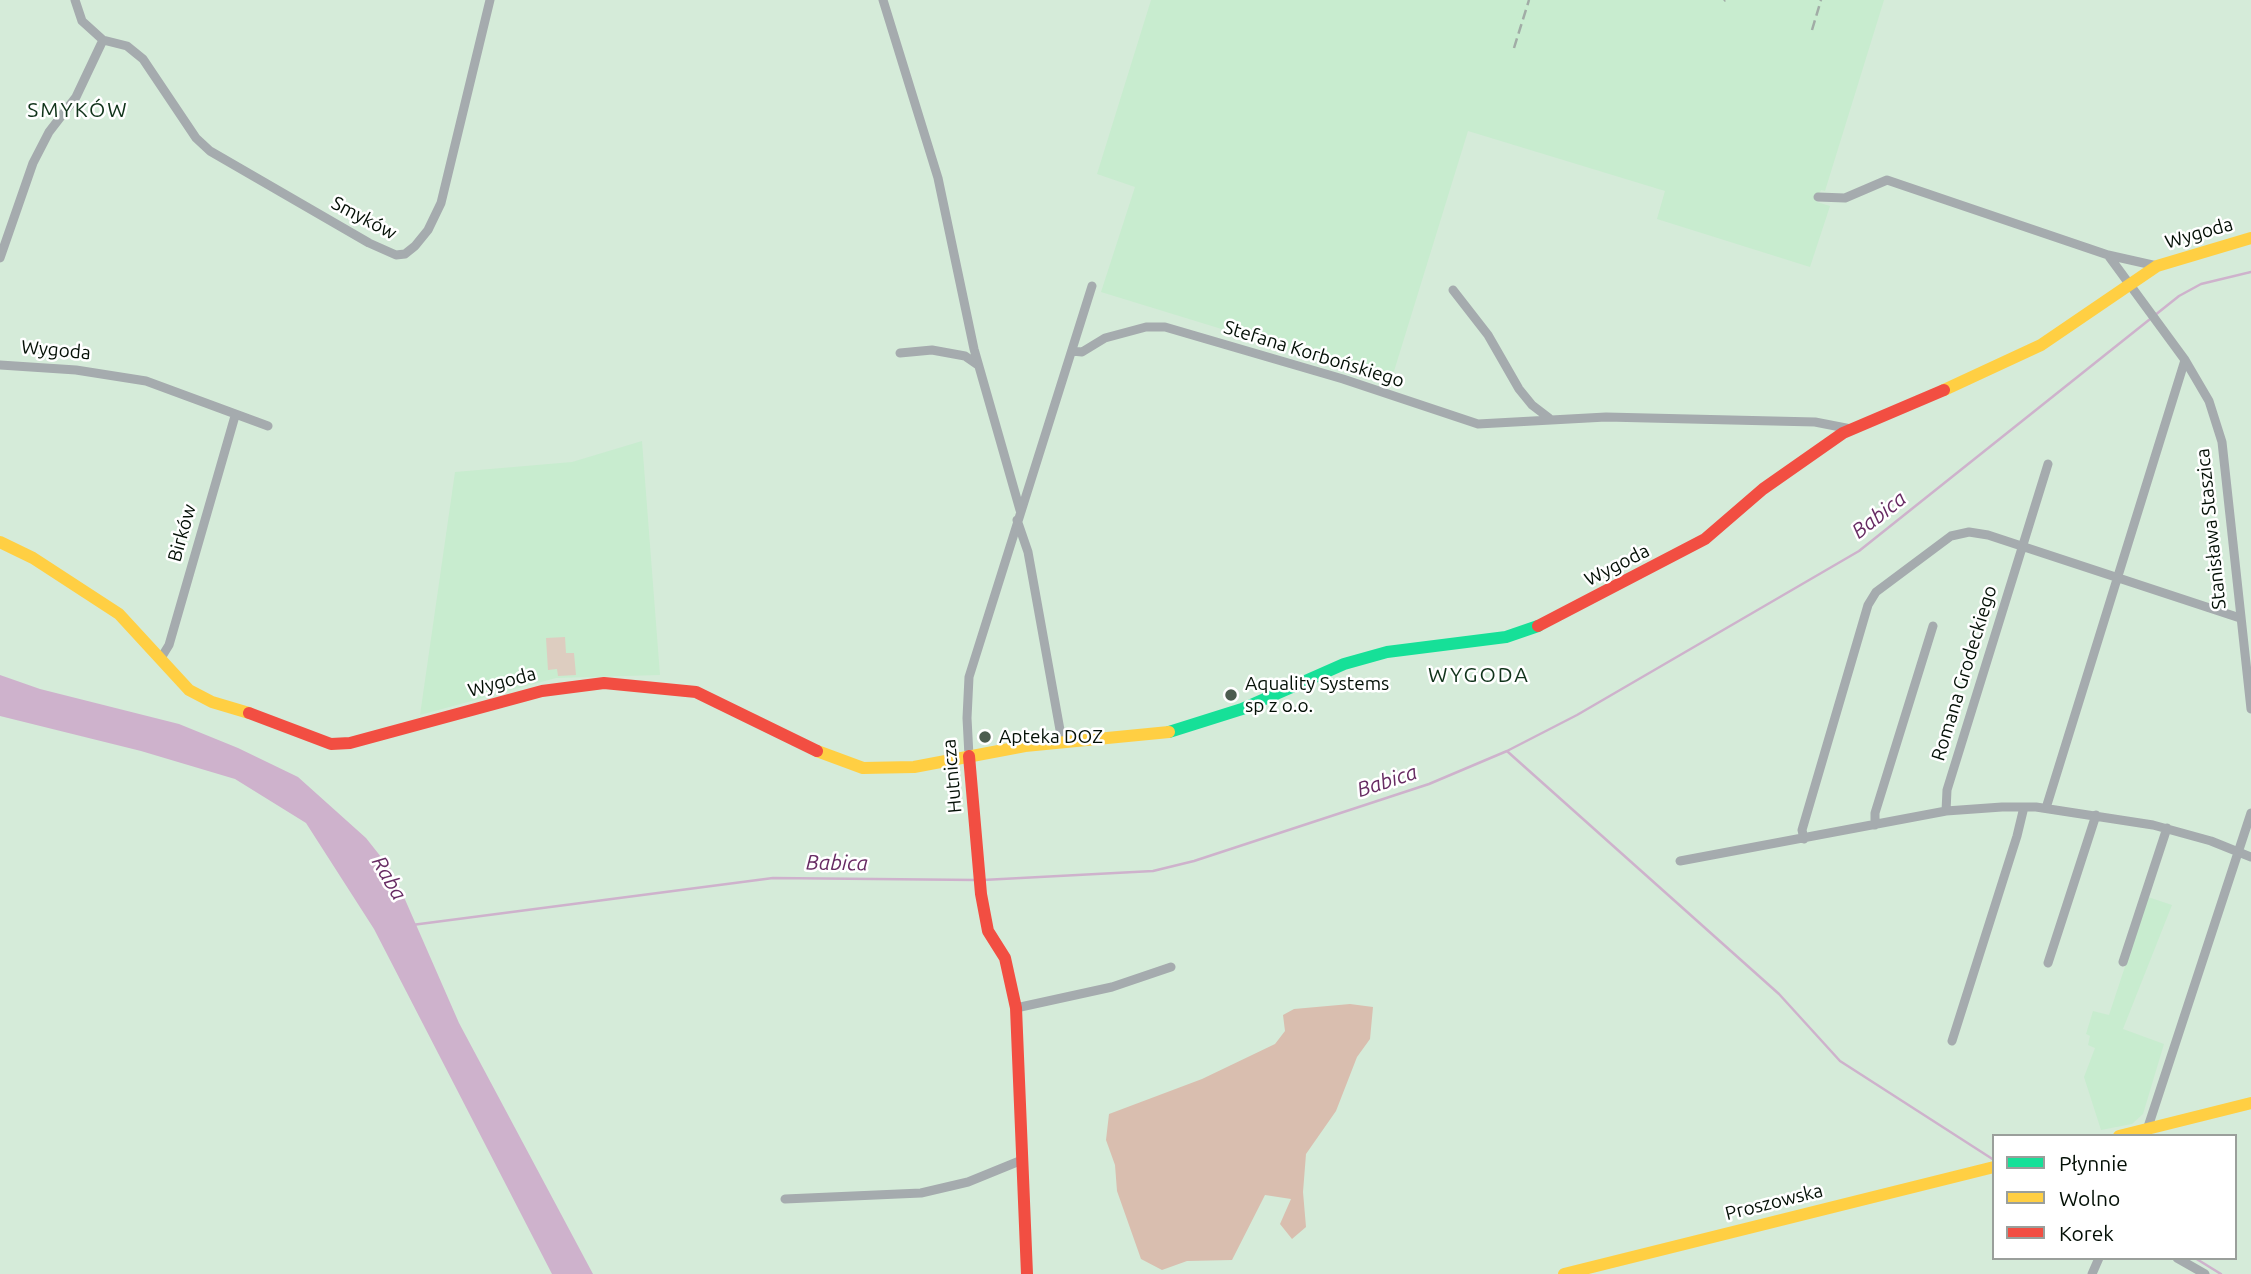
<!DOCTYPE html>
<html>
<head>
<meta charset="utf-8">
<style>
  body { margin:0 }
  #map { position:relative; width:2251px; height:1274px; overflow:hidden; background:#d5ebd9; font-family:Ubuntu,sans-serif }
  canvas { display:block }
  .legend { position:absolute; left:1992px; top:1134px; width:245px; height:126px; box-sizing:border-box; background:#fff; border:2px solid #9a9f9b; margin:0; padding:9px 12px; list-style:none; font-size:21px; color:#030f05 }
  .legend li { display:flex; align-items:center; gap:14px; height:35px }
  .legend b { width:35px; border:2px solid #9a9f9b }
</style>
</head>
<body>
<div id="map">
<canvas width="2251" height="1274"></canvas>
<ul class="legend">
<li><b style="height:9px;background:#16e098"></b>Płynnie</li>
<li><b style="height:9px;background:#ffcf43"></b>Wolno</li>
<li><b style="height:9px;background:#f24e42"></b>Korek</li>
</ul>
</div>
<script>
const ctx = document.querySelector('canvas').getContext('2d');
ctx.lineJoin = 'round';
function fillPath(path, color) { ctx.fillStyle = color; ctx.fill(path, 'evenodd'); }
const poly = rows => new Path2D(rows.map(r => 'M' + r).join(''));
function trace(path, color, width, dash) { ctx.strokeStyle = color; ctx.lineWidth = width; ctx.lineCap = dash ? 'butt' : 'round'; ctx.setLineDash(dash || []); ctx.stroke(path); }
function write(font, color, halo, rows, align = 'center') {
  ctx.font = font + ' Ubuntu,sans-serif'; ctx.lineWidth = 5; ctx.setLineDash([]); ctx.textBaseline = 'middle'; ctx.strokeStyle = halo; ctx.fillStyle = color; for (const [text, x, y, turn = 0] of rows) {
    ctx.save(); ctx.translate(x, y); ctx.rotate((+turn || 0) * Math.PI / 180); ctx.textAlign = isNaN(turn) ? turn : align; if (halo) ctx.strokeText(text, 0, 0); ctx.fillText(text, 0, 0); ctx.restore();
  }
}
fillPath(poly([
  [1151,0,1884,0,1825,191,1821,190,1818,197,1817,202,1830,206,1810,267,1657,219,1665,191,1468,131,1391,381,1101,292,1135,187,1097,174],
  [642,441,660,675,556,678,420,715,455,472,572,462],
  [2148,897,2172,905,2123,1029,2164,1044,2143,1114,2132,1124,2101,1130,2084,1077,2095,1048,2088,1045,2090,1036,2086,1034,2093,1011,2109,1015]
]), '#c8eccf');
fillPath(poly([
  [565,637,566,653,574,653,576,675,558,676,557,669,548,670,546,638]
]), '#ddcdc0');
fillPath(poly([
  [1350,1004,1373,1007,1370,1039,1357,1057,1336,1111,1306,1154,1303,1192,1306,1227,1292,1239,1280,1224,1291,1199,1265,1195,1232,1260,1187,1261,1162,1270,1141,1259,1117,1191,1115,1165,1106,1140,1109,1114,1202,1079,1275,1044,1285,1031,1283,1015,1294,1009]
]), '#d9beaf');
fillPath(poly([
  [0,675,40,689,179,724,238,748,298,777,366,838,393,872,459,1023,593,1274,552,1274,374,929,306,823,235,779,141,751,0,716]
]), '#ceb2cc');
trace(poly([
  [1508,752,1779,994,1840,1061,1994,1160],
  [983,880,1153,871,1194,861,1429,784,1507,751,1577,715,1859,551,2179,296,2201,284,2251,272],
  [412,925,773,878,976,880],
  [2195,1258,2221,1274]
]), '#ceb2cc', 2.5);
trace(poly([
  [75,0,82,21,103,40,127,46,143,59,196,138,210,151,369,243,396,255,405,254,415,246,428,230,441,203,490,0],
  [883,0,938,178,974,349,1020,510],
  [1818,197,1845,198,1887,180,2108,255,2185,360,2209,401,2222,442,2251,709],
  [2108,255,2157,266],
  [0,258,33,163,49,132,76,97,103,40],
  [1453,290,1488,335,1519,389,1532,405,1549,418],
  [1072,351,1082,352,1105,338,1146,327,1165,327,1343,379,1478,424,1606,417,1815,422,1851,429],
  [900,353,932,350,965,356,978,365],
  [0,365,76,370,146,381,268,426],
  [1017,520,1028,552,1062,741],
  [161,658,169,645,235,416],
  [969,756,967,718,969,677,1092,286],
  [2046,808,2185,360],
  [1946,811,1947,790,2048,464],
  [1875,825,1875,813,1933,626],
  [1804,839,1802,830,1868,605,1876,592,1951,536,1969,532,1988,535,2240,618],
  [1680,861,1946,811,2002,807,2036,807,2153,825,2211,841,2251,857],
  [2123,962,2167,828],
  [2048,963,2096,815],
  [1016,1008,1112,987,1171,967],
  [1952,1041,2017,836,2024,807],
  [2146,1133,2251,813],
  [785,1199,921,1193,968,1182,1022,1160],
  [2177,1258,2205,1274],
  [2092,1274,2099,1258]
]), '#a5abae', 9);
trace(poly([
  [1169,732,1242,709,1344,664,1387,652,1506,637,1538,626]
]), '#16e098', 12);
trace(poly([
  [1944,390,2041,345,2157,266,2251,238],
  [0,542,33,558,119,614,189,690,212,702,249,713],
  [817,751,863,768,914,767,1025,746,1169,732],
  [2119,1136,2251,1103],
  [1564,1274,1994,1167]
]), '#ffcf43', 12);
trace(poly([
  [1538,626,1705,539,1763,489,1843,433,1944,390],
  [249,713,331,744,350,743,542,691,604,683,696,692,817,751],
  [969,756,981,894,988,931,1005,958,1016,1008,1027,1274]
]), '#f24e42', 12);
trace(poly([
  [1724,1,1725,0],
  [1812,30,1821,0],
  [1514,48,1529,0]
]), '#a1aca6', 2.5, [10, 5]);
for (const [x, y, r, color] of [
  [1231,695,7,"#4c5c4f"],
  [985,737,7,"#4c5c4f"]
]) { const dot = new Path2D(); dot.arc(x, y, r, 0, 2 * Math.PI); ctx.fillStyle = color; ctx.fill(dot); trace(dot, '#fff', 2.5); }
write('19px', '#030f05', '#fff', [
  ["Smyków",364,218,28],
  ["Wygoda",2199,233,-16],
  ["Wygoda",56,350,5],
  ["Stefana Korbońskiego",1314,354,17],
  ["Stanisława Staszica",2211,529,-96],
  ["Birków",182,533,-74],
  ["Wygoda",1617,565,-27],
  ["Romana Grodeckiego",1964,673,-73],
  ["Wygoda",502,682,-15],
  ["Hutnicza",952,776,-95],
  ["Proszowska",1774,1202,-14]
]);
write('19px', '#030f05', '#fff', [
  ["Aquality Systems",1245,684],
  ["sp z o.o.",1245,706],
  ["Apteka DOZ",999,737]
], 'left');
ctx.letterSpacing = '2px';
write('21px', '#10331a', '#fff', [
  ["SMYKÓW",78,110],
  ["WYGODA",1479,675]
]);
ctx.letterSpacing = '0px';
write('italic 21px', '#672b63', '#fff', [
  ["Babica",1879,515,-38],
  ["Babica",1387,781,-18],
  ["Babica",837,863,1],
  ["Raba",389,878,60]
]);
</script>
</body>
</html>
